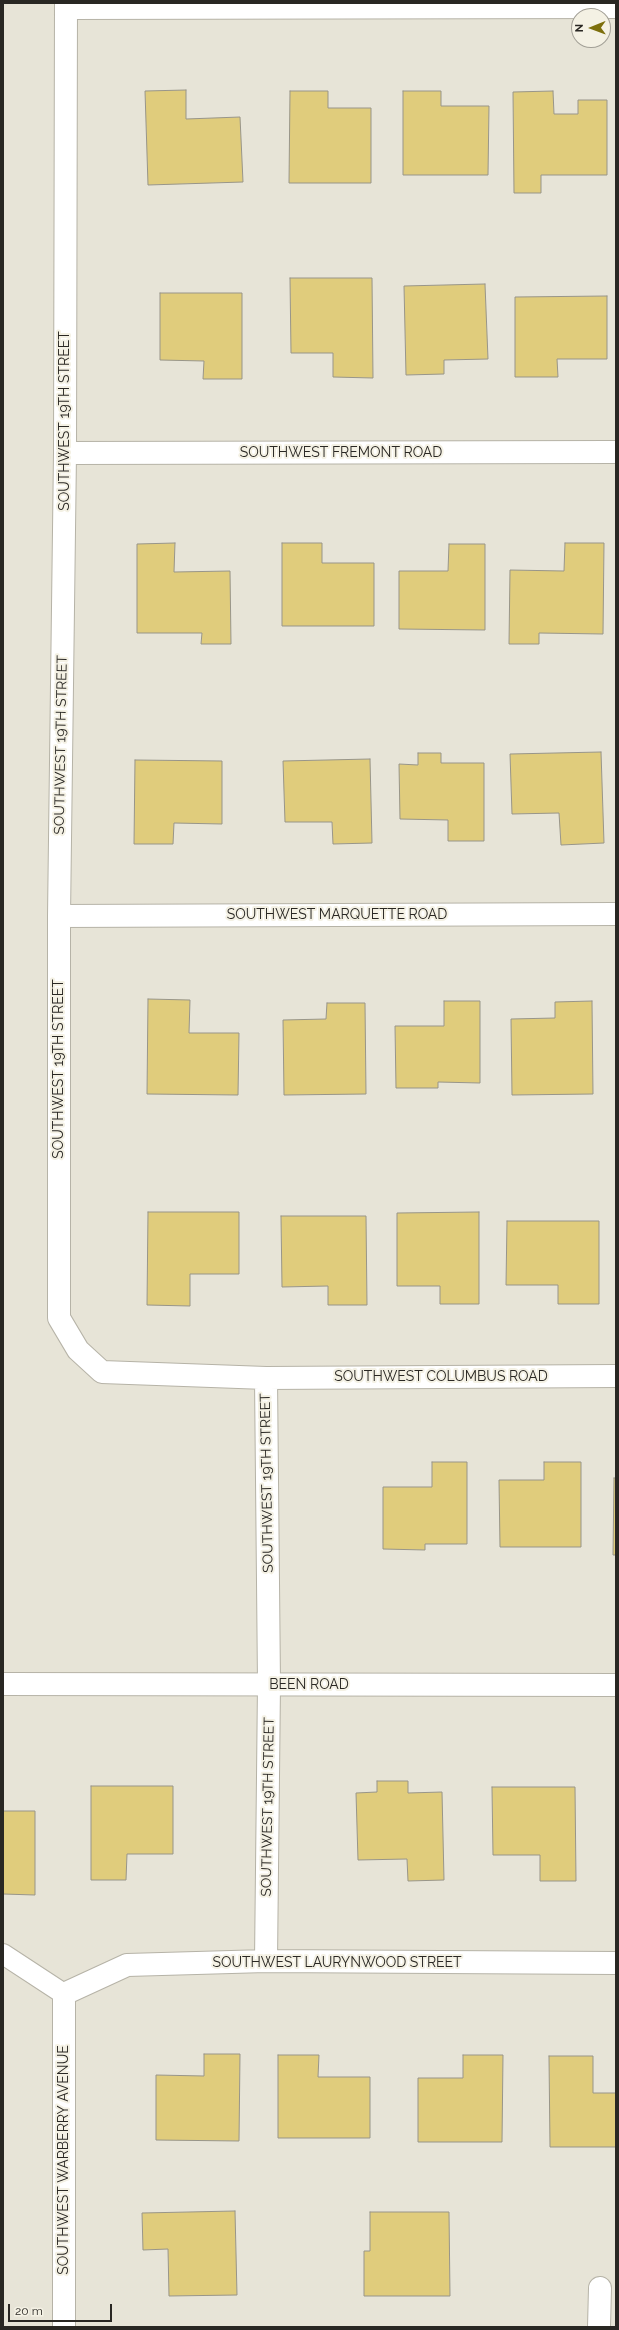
<!DOCTYPE html>
<html>
<head>
<meta charset="utf-8">
<style>
  body { margin:0 }
  #map { position:relative; width:619px; height:2330px; overflow:hidden; background:#e7e4d7; font-family:Raleway,sans-serif }
  canvas { display:block }
  .frame { position:absolute; inset:0; border:4px solid #292723; pointer-events:none }
  .north { position:absolute; left:571px; top:8px; width:40px; height:40px; box-sizing:border-box; background:#f4f1e4; border:1px solid #a3a097; border-radius:50%; rotate:269deg; font-size:11px; font-weight:700; line-height:16px; text-align:center; color:#292723 }
  .north::after { content:''; display:block; margin:auto; width:14px; height:18px; background:#7d6f0c; clip-path:polygon(50% 0,100% 100%,50% 72%,0 100%) }
  .scale { position:absolute; left:8px; top:2304px; width:104px; height:18px; box-sizing:border-box; border:2px solid #292723; border-top:0; padding-left:5px; font-size:12px; line-height:14px; white-space:nowrap; color:#292723; -webkit-text-stroke:3px #f4f1e4; paint-order:stroke }
</style>
</head>
<body>
<div id="map">
<canvas width="619" height="2330"></canvas>
<div class="frame"></div>
<div class="north">N</div>
<div class="scale">20 m</div>
</div>
<script>
const ctx = document.querySelector('canvas').getContext('2d');
ctx.lineJoin = 'round';
function fillPath(path, color) { ctx.fillStyle = color; ctx.fill(path, 'evenodd'); }
const poly = rows => new Path2D(rows.map(r => 'M' + r).join(''));
function trace(path, color, width, dash) { ctx.strokeStyle = color; ctx.lineWidth = width; ctx.lineCap = dash ? 'butt' : 'round'; ctx.setLineDash(dash || []); ctx.stroke(path); }
function write(font, color, halo, rows, align = 'center') {
  ctx.font = font + ' Raleway,sans-serif'; ctx.lineWidth = 4; ctx.setLineDash([]); ctx.textBaseline = 'middle'; ctx.strokeStyle = halo; ctx.fillStyle = color; for (const [text, x, y, turn = 0] of rows) {
    ctx.save(); ctx.translate(x, y); ctx.rotate((+turn || 0) * Math.PI / 180); ctx.textAlign = isNaN(turn) ? turn : align; if (halo) ctx.strokeText(text, 0, 0); ctx.fillText(text, 0, 0); ctx.restore();
  }
}
const building = poly([
  [186,90,186,119,240,117,243,182,148,185,145,91,186,90],
  [290,91,328,91,328,108,371,108,371,183,289,183,290,91],
  [403,91,441,91,441,106,489,106,488,175,403,175,403,91],
  [553,91,554,114,578,114,578,100,607,100,607,175,541,175,541,193,514,193,513,92,553,91],
  [290,278,372,278,373,378,333,377,333,353,291,353,290,278],
  [485,284,488,359,444,360,444,374,406,375,404,286,485,284],
  [160,293,242,293,242,379,203,379,204,361,160,360,160,293],
  [607,296,607,359,557,359,558,377,515,377,515,297,607,296],
  [175,543,174,572,230,571,231,644,201,644,202,633,137,633,137,544,175,543],
  [282,543,322,543,322,563,374,563,374,626,282,626,282,543],
  [565,543,604,543,603,634,539,633,539,644,509,644,510,570,564,571,565,543],
  [449,544,485,544,485,630,399,629,399,571,448,571,449,544],
  [601,752,604,843,561,845,559,813,512,814,510,754,601,752],
  [418,753,441,753,441,763,484,763,484,841,448,841,448,820,400,819,399,764,418,765,418,753],
  [370,759,372,843,333,844,332,822,285,822,283,761,370,759],
  [135,760,222,761,222,824,174,823,173,844,134,844,135,760],
  [148,999,190,1000,189,1033,239,1033,238,1095,147,1094,148,999],
  [444,1001,480,1001,480,1083,438,1082,438,1088,396,1088,395,1026,444,1026,444,1001],
  [592,1001,593,1094,512,1095,511,1019,555,1018,555,1002,592,1001],
  [327,1003,365,1003,366,1094,284,1095,283,1020,326,1019,327,1003],
  [148,1212,239,1212,239,1274,190,1274,190,1306,147,1305,148,1212],
  [479,1212,479,1304,440,1304,440,1286,397,1286,397,1213,479,1212],
  [281,1216,366,1216,367,1305,328,1305,328,1286,282,1287,281,1216],
  [507,1221,599,1221,599,1304,558,1304,558,1285,506,1285,507,1221],
  [432,1462,467,1462,467,1544,425,1544,425,1550,383,1549,383,1487,432,1487,432,1462],
  [544,1462,581,1462,581,1547,500,1547,499,1480,544,1480,544,1462],
  [614,1478,616,1478,616,1555,613,1555,614,1478],
  [377,1781,408,1781,408,1793,442,1792,444,1880,408,1881,407,1859,358,1860,356,1793,377,1792,377,1781],
  [91,1786,173,1786,173,1854,127,1854,126,1880,91,1880,91,1786],
  [492,1787,575,1787,576,1881,540,1881,540,1855,493,1855,492,1787],
  [3,1811,35,1811,35,1895,3,1894,3,1811],
  [204,2054,240,2054,239,2141,156,2140,156,2075,204,2076,204,2054],
  [278,2055,319,2055,318,2077,370,2077,370,2138,278,2138,278,2055],
  [463,2055,503,2055,502,2142,418,2142,418,2078,463,2078,463,2055],
  [549,2056,593,2056,593,2093,616,2093,616,2147,550,2147,549,2056],
  [235,2211,237,2295,169,2296,168,2249,143,2250,142,2213,235,2211],
  [370,2212,449,2212,450,2296,364,2296,364,2251,370,2251,370,2212]
]);
fillPath(building, '#e0cc7c');
trace(building, '#989589', 1);
const service = poly([
  [3,1954,64,1994]
]);
const minor = poly([
  [66,3,65,453,59,916,59,1318,78,1350,102,1372,266,1378,616,1376],
  [66,8,616,7],
  [65,453,616,452],
  [59,916,616,914],
  [266,1961,269,1684,266,1378],
  [64,2327,64,1994,127,1965,266,1961,616,1963],
  [599,2327,600,2288]
]);
const tertiary = poly([
  [3,1684,616,1685]
]);
trace(service, '#b6b3a7', 22);
trace(minor, '#b6b3a7', 24);
trace(tertiary, '#b6b3a7', 24);
trace(service, '#fff', 20);
trace(minor, '#fff', 22);
trace(tertiary, '#fff', 22);
write('14px', '#292723', '#f4f1e4', [
  ["SOUTHWEST 19TH STREET",65,421,-90],
  ["SOUTHWEST FREMONT ROAD",341,453],
  ["SOUTHWEST 19TH STREET",61,745,-89],
  ["SOUTHWEST MARQUETTE ROAD",337,915],
  ["SOUTHWEST 19TH STREET",59,1069,-90],
  ["SOUTHWEST COLUMBUS ROAD",441,1377],
  ["SOUTHWEST 19TH STREET",267,1483,-91],
  ["BEEN ROAD",309,1685],
  ["SOUTHWEST 19TH STREET",268,1807,-89],
  ["SOUTHWEST LAURYNWOOD STREET",337,1963],
  ["SOUTHWEST WARBERRY AVENUE",64,2160,-90]
]);
</script>
</body>
</html>
